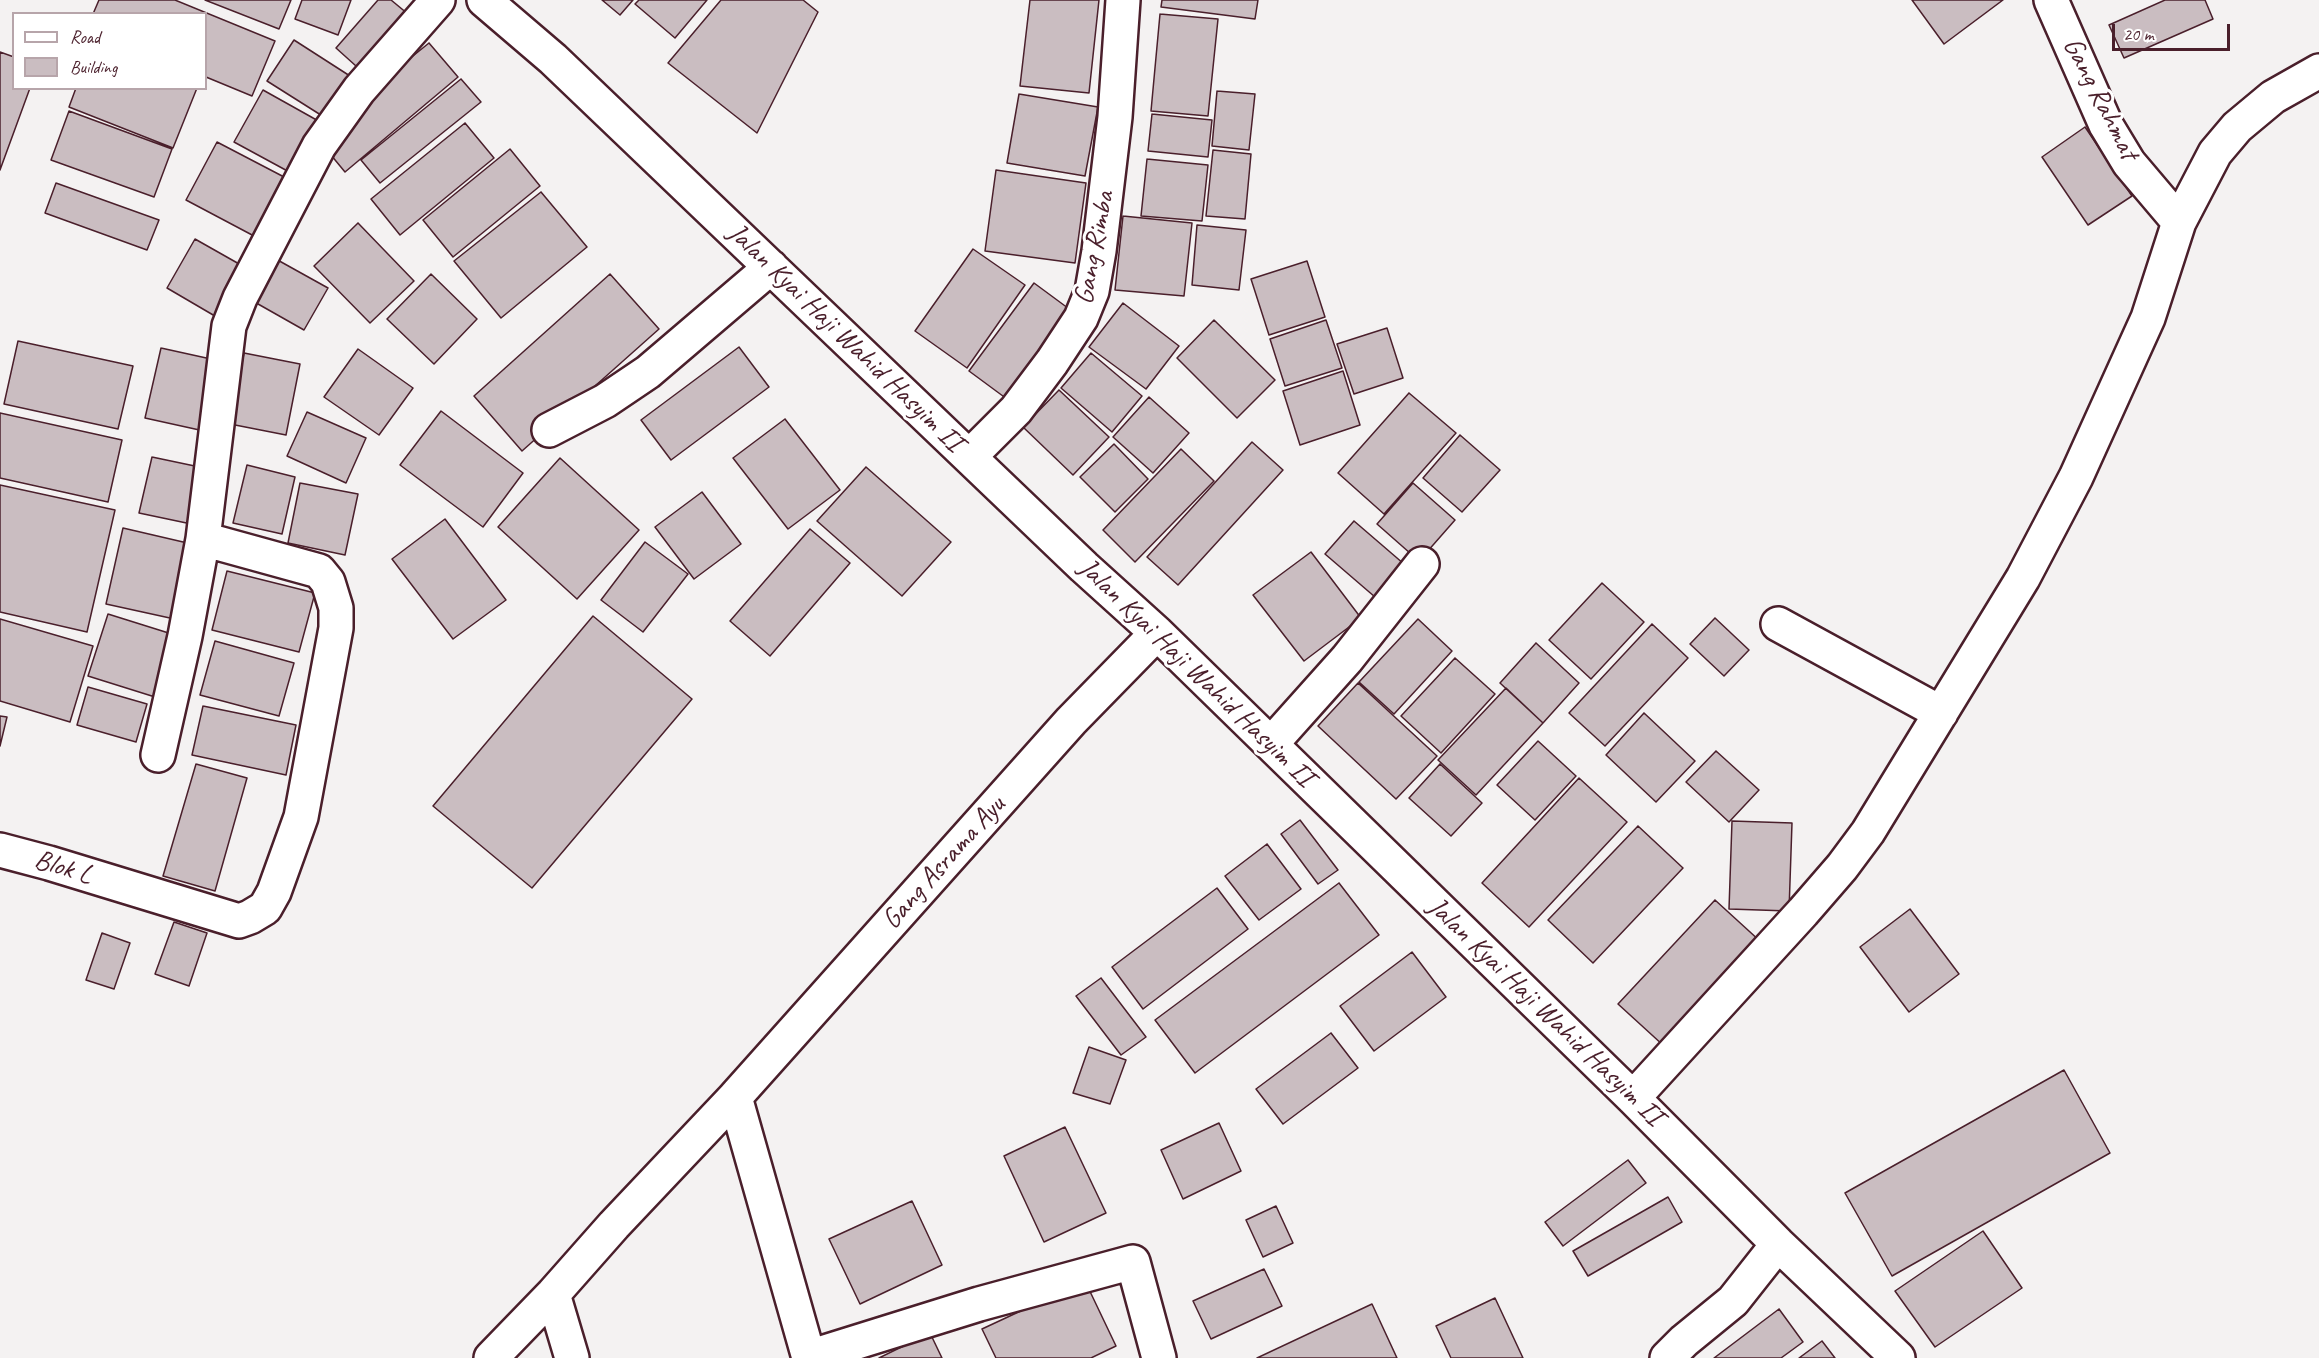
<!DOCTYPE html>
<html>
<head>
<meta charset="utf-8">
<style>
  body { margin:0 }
  #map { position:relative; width:2319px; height:1358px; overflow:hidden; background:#f4f2f2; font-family:Caveat,sans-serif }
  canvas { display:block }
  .legend { position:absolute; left:12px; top:12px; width:195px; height:78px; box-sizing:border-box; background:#fff; border:2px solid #b7a5aa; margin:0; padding:8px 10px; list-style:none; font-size:18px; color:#4a1f2b }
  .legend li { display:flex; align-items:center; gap:12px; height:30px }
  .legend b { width:30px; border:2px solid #b7a5aa }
  .scale { position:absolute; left:2112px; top:24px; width:118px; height:27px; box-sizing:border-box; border:3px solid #4a1f2b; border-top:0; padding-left:8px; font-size:18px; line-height:21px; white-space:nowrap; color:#4a1f2b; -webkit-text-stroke:4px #fff; paint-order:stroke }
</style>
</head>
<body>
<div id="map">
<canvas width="2319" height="1358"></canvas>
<ul class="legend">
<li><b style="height:8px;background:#fff"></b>Road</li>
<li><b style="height:16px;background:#cabdc1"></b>Building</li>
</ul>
<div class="scale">20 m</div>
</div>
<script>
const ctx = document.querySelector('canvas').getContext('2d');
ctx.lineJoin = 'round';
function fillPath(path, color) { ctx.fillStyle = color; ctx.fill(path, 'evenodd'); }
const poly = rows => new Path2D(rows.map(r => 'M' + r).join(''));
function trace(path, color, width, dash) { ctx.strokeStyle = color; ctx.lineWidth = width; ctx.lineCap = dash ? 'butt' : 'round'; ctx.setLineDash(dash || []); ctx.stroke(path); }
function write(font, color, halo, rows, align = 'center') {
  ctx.font = font + ' Caveat,sans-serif'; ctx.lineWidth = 6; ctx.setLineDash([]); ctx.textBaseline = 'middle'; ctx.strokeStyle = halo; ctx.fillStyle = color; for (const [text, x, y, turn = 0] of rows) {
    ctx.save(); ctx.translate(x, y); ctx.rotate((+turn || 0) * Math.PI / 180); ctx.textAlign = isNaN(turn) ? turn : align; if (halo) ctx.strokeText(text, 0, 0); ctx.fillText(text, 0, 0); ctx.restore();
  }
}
const building = poly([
  [99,0,175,0,275,41,252,96,206,77,206,14,93,14,99,0],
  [205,0,291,0,279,29,205,0],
  [302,0,351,0,338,35,295,19,302,0],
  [378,0,391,0,414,19,366,75,336,48,378,0],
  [602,0,633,0,620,15,602,0],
  [639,0,707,0,675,38,635,4,639,0],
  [721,0,803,0,818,12,757,133,668,63,721,0],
  [1030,0,1099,0,1089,93,1020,86,1030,0],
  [1162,0,1258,0,1255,19,1161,7,1162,0],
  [1912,0,2003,0,1944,44,1912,0],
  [2165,0,2205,0,2213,19,2124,58,2109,25,2165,0],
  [1160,14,1218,19,1208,116,1151,111,1160,14],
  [294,40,350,76,324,117,267,81,294,40],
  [429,43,458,77,345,172,326,149,351,106,429,43],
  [0,52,14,57,14,88,30,88,0,170,0,52],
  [461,79,481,102,380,183,361,160,461,79],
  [76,88,197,88,173,148,69,107,76,88],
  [263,90,322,123,293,174,234,142,263,90],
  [1217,91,1255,94,1249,150,1212,146,1217,91],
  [1019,94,1098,107,1085,176,1007,163,1019,94],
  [69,111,172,149,154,197,51,160,69,111],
  [1152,114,1212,120,1208,157,1148,151,1152,114],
  [465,123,494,158,400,235,371,199,465,123],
  [2085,127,2132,196,2088,225,2042,157,2085,127],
  [217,142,286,178,254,236,186,200,217,142],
  [510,149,540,186,453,257,423,220,510,149],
  [1213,150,1251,154,1245,219,1206,216,1213,150],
  [1147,159,1208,165,1202,221,1141,216,1147,159],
  [996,170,1086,183,1075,263,985,251,996,170],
  [56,183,159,220,147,250,45,213,56,183],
  [541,192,587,247,501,318,454,261,541,192],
  [1123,216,1192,223,1184,296,1115,290,1123,216],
  [358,223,414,281,370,323,314,266,358,223],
  [1197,225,1246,230,1239,290,1192,285,1197,225],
  [195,239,248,269,220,319,167,288,195,239],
  [973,249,1025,285,967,368,915,331,973,249],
  [274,258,328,288,304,330,251,300,274,258],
  [1307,261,1325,317,1269,335,1251,279,1307,261],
  [431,274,477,319,434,364,387,319,431,274],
  [610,274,659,329,522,451,474,396,610,274],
  [1034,283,1076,314,1011,402,969,371,1034,283],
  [1123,303,1179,346,1146,389,1089,347,1123,303],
  [1214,320,1275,380,1237,418,1177,358,1214,320],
  [1326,320,1342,368,1285,386,1270,339,1326,320],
  [1387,328,1403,378,1354,394,1337,344,1387,328],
  [18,341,133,366,118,429,4,404,18,341],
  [739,347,769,387,671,460,641,420,739,347],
  [161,348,220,361,204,431,145,418,161,348],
  [358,349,413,388,379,435,324,397,358,349],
  [244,353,300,364,286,435,230,424,244,353],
  [1091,353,1142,396,1112,432,1061,388,1091,353],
  [1343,371,1360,425,1300,445,1283,391,1343,371],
  [1059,390,1109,437,1073,475,1023,427,1059,390],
  [1409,393,1456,433,1384,514,1338,473,1409,393],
  [1149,397,1189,433,1153,473,1113,437,1149,397],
  [441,411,523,473,483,527,400,465,441,411],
  [307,412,366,438,346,483,287,456,307,412],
  [0,413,122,440,108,502,0,478,0,413],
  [785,419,840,490,788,529,733,458,785,419],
  [1460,435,1500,470,1462,512,1423,478,1460,435],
  [1252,442,1283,470,1178,585,1147,557,1252,442],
  [1114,444,1148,479,1115,512,1080,477,1114,444],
  [1181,449,1214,481,1135,562,1103,530,1181,449],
  [152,457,209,469,196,525,139,513,152,457],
  [560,458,639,530,577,599,498,527,560,458],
  [247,465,295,477,282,534,233,523,247,465],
  [866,467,951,542,902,596,817,521,866,467],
  [300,483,358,494,345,555,288,543,300,483],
  [1413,483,1455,520,1419,561,1377,524,1413,483],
  [0,485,115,510,87,632,0,612,0,485],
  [702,492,741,544,694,579,655,527,702,492],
  [445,519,506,600,453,639,392,559,445,519],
  [1354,521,1404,564,1375,597,1325,554,1354,521],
  [123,528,196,545,179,620,106,604,123,528],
  [810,529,850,563,770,656,730,621,810,529],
  [645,542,688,574,643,632,601,600,645,542],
  [1311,552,1361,618,1304,661,1253,595,1311,552],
  [227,571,315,593,299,652,212,630,227,571],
  [1602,583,1644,622,1591,679,1549,640,1602,583],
  [108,614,175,635,155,697,88,676,108,614],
  [593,616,692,699,532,888,433,806,593,616],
  [1715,618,1749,650,1724,676,1690,644,1715,618],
  [0,619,93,646,70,722,0,701,0,619],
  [1418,619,1452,651,1394,714,1359,682,1418,619],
  [1652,624,1688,658,1605,746,1569,713,1652,624],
  [215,641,294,663,279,716,200,695,215,641],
  [1536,643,1579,683,1543,723,1500,683,1536,643],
  [1455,658,1495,694,1441,753,1401,716,1455,658],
  [1358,683,1437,756,1396,799,1318,726,1358,683],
  [88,687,147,704,136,742,77,725,88,687],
  [1506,688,1543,723,1476,795,1438,760,1506,688],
  [203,706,296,725,286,775,192,755,203,706],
  [1644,713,1695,761,1656,802,1606,755,1644,713],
  [0,716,7,717,0,746,0,716],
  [1538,741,1576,776,1535,820,1497,785,1538,741],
  [1716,751,1759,790,1729,822,1686,782,1716,751],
  [196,764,247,778,215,891,163,876,196,764],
  [1440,764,1482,803,1451,836,1409,798,1440,764],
  [1579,778,1627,822,1529,927,1482,883,1579,778],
  [1300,820,1338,870,1318,884,1281,834,1300,820],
  [1732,821,1792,823,1789,911,1729,909,1732,821],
  [1638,826,1683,868,1593,963,1548,920,1638,826],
  [1267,844,1301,889,1259,920,1225,876,1267,844],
  [1339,883,1379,935,1195,1073,1155,1020,1339,883],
  [1217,888,1248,929,1143,1009,1112,967,1217,888],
  [1715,900,1761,942,1664,1046,1618,1004,1715,900],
  [1910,909,1959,974,1909,1012,1860,947,1910,909],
  [174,922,207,933,189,986,155,974,174,922],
  [102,933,130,943,114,989,86,980,102,933],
  [1412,952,1446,997,1374,1051,1340,1006,1412,952],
  [1101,978,1146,1037,1121,1055,1076,996,1101,978],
  [1331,1033,1358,1068,1283,1124,1256,1089,1331,1033],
  [1089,1047,1126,1060,1110,1104,1073,1093,1089,1047],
  [2064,1070,2110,1153,1892,1276,1845,1193,2064,1070],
  [1219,1123,1241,1171,1183,1199,1161,1150,1219,1123],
  [1065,1127,1106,1213,1044,1242,1004,1156,1065,1127],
  [1628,1160,1646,1183,1563,1246,1545,1222,1628,1160],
  [1668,1197,1682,1222,1588,1276,1573,1251,1668,1197],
  [912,1201,942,1265,860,1304,829,1239,912,1201],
  [1276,1206,1293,1243,1263,1257,1246,1220,1276,1206],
  [1983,1231,2022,1288,1935,1347,1895,1291,1983,1231],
  [1264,1269,1282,1306,1211,1339,1193,1301,1264,1269],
  [1085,1281,1116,1346,1091,1358,996,1358,982,1329,1085,1281],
  [1495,1298,1523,1358,1451,1358,1436,1326,1495,1298],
  [1372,1304,1397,1358,1257,1358,1372,1304],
  [1779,1309,1803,1342,1781,1358,1714,1358,1779,1309],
  [930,1333,942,1358,879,1358,930,1333],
  [1822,1341,1835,1358,1799,1358,1822,1341]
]);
fillPath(building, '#cabdc1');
trace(building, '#4a1f2b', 1.5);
const minor = poly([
  [484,0,553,59,1084,567,1157,633,1633,1098,1778,1244,1898,1358],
  [2051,0,2106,125,2129,163,2179,222],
  [549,430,605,401,648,372,771,267],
  [969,457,1016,410,1052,362,1081,318,1092,291,1099,251,1115,117,1123,0],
  [1778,624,1941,713],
  [1271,744,1347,659,1422,564],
  [158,755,185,636,203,539,229,326,240,298,319,146,359,90,438,0],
  [0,850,49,863,239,921,250,917,265,908,274,892,301,817,336,628,336,608,328,582,319,571,203,539],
  [735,1097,809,1358],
  [1633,1098,1803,912,1842,867,1868,832,2023,578,2076,477,2148,318,2179,222,2215,153,2237,127,2273,97,2319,71],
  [553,1294,572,1358],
  [809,1357,979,1304,1133,1262,1159,1358],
  [491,1358,553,1294,614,1225,735,1097,1071,721,1157,633],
  [1667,1358,1684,1341,1733,1301,1778,1244]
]);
trace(minor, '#4a1f2b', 38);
trace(minor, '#fff', 33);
write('28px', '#4a1f2b', '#fff', [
  ["Gang Rahmat",2100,99,63],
  ["Gang Rimba",1095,248,-79],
  ["Jalan Kyai Haji Wahid Hasyim II",845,338,44],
  ["Jalan Kyai Haji Wahid Hasyim II",1196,673,44],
  ["Gang Asrama Ayu",944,863,-48],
  ["Blok L",63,868,17],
  ["Jalan Kyai Haji Wahid Hasyim II",1545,1012,44]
]);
</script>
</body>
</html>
